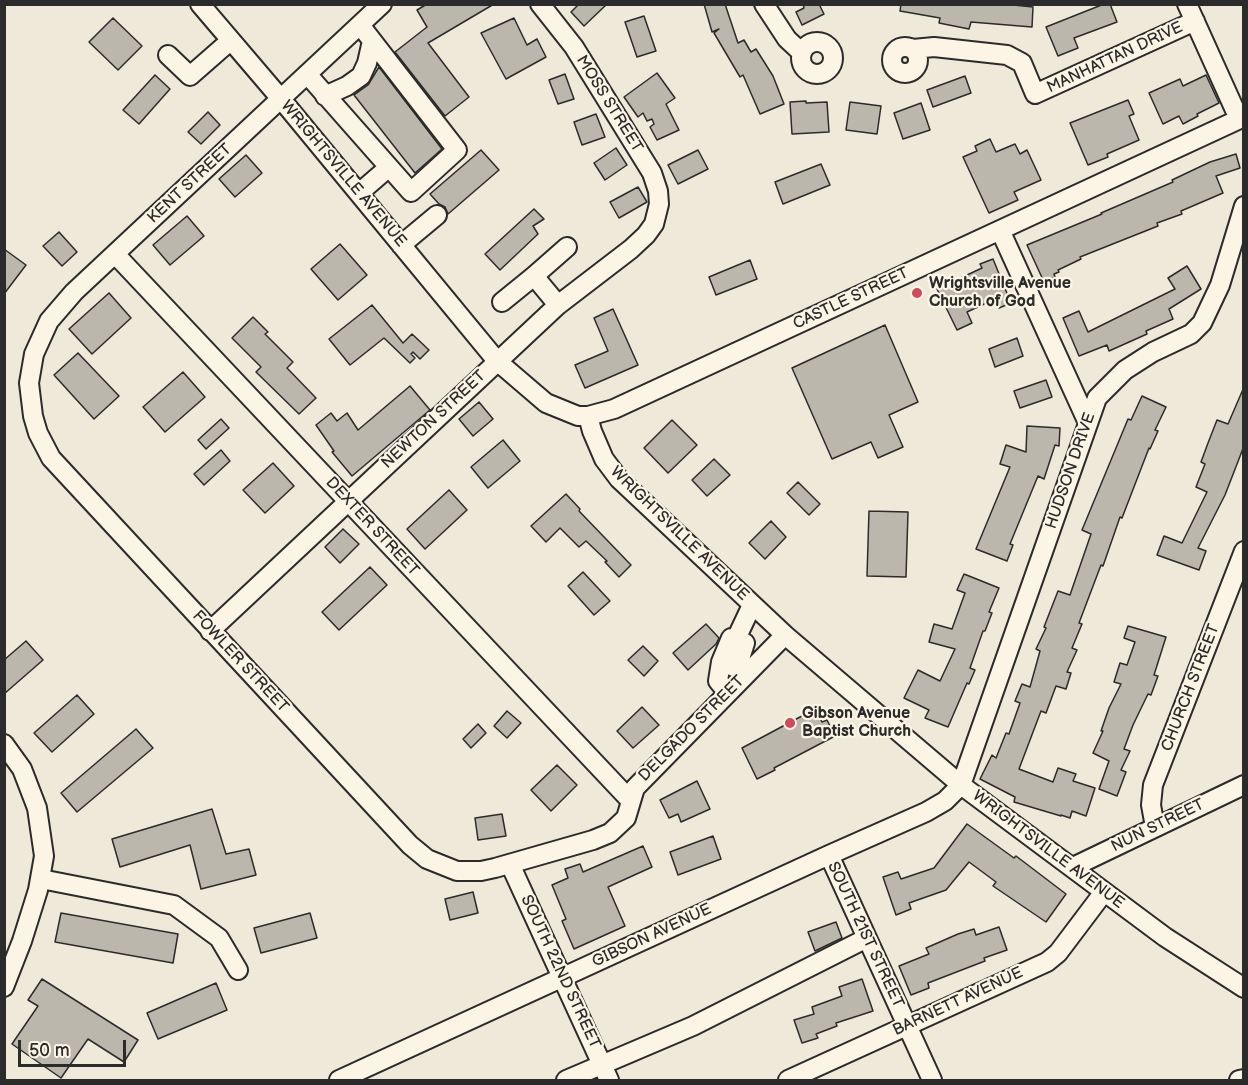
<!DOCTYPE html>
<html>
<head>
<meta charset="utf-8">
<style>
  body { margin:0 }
  #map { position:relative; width:1248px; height:1085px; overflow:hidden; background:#efe9da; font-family:"Balsamiq Sans",sans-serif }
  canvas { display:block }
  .frame { position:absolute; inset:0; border:6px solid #2b2b2b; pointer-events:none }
  .scale { position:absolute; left:18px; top:1040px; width:108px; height:27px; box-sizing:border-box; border:3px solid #2b2b2b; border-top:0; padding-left:8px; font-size:18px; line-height:21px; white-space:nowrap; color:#2b2b2b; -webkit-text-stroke:4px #fcf5e5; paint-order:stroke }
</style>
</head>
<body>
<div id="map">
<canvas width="1248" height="1085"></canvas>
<div class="frame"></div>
<div class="scale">50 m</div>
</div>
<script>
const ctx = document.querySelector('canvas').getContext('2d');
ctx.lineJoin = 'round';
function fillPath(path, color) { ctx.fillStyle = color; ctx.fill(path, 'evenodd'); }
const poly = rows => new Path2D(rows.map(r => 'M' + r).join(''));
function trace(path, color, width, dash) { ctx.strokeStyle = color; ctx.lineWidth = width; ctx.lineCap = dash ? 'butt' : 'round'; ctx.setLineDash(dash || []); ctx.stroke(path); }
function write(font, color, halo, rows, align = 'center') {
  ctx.font = font + ' "Balsamiq Sans",sans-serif'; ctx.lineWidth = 4.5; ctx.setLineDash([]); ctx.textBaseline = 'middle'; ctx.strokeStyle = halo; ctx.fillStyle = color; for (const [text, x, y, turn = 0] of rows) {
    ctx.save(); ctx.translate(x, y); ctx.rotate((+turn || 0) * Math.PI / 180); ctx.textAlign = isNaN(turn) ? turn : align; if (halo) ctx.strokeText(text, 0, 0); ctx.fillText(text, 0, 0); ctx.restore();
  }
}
const building = poly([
  [427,4,494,4,428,43,469,97,445,116,395,52,427,27,417,10,427,4],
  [579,4,607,4,584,26,571,12,579,4],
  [704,4,725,4,738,43,744,40,751,52,756,49,773,76,784,104,760,114,743,75,740,77,714,33,719,29,712,32,704,4],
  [803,4,819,4,824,14,802,25,796,12,804,8,803,4],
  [901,4,1004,4,1033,7,1032,27,971,22,969,29,939,23,940,18,900,11,901,4],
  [1104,4,1110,4,1117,22,1074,38,1078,48,1058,56,1046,27,1104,4],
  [644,16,656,51,637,57,625,22,644,16],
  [113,18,142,46,118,70,89,42,113,18],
  [514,18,527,45,537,39,546,57,506,79,481,33,514,18],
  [379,67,442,149,415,173,354,95,368,85,379,67],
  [657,73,675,98,666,104,679,130,657,140,650,127,654,124,652,119,647,121,643,113,638,117,624,97,657,73],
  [565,74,574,99,558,104,549,80,565,74],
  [155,75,170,89,139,124,123,110,155,75],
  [1206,75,1219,103,1197,114,1198,116,1183,124,1179,116,1163,124,1149,93,1180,79,1183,86,1206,75],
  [965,76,971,93,933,107,927,90,965,76],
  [1128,100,1134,114,1129,116,1139,140,1107,154,1108,157,1088,165,1070,123,1128,100],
  [806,101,806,103,827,102,829,132,792,134,790,102,806,101],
  [850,102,881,106,877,134,846,130,850,102],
  [921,103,930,130,903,139,894,113,921,103],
  [208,112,220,125,201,144,188,132,208,112],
  [596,114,605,137,582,145,574,122,596,114],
  [990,139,996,152,1015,144,1020,154,1027,150,1041,180,1014,192,1018,200,989,213,963,157,977,151,975,146,990,139],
  [616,148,627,165,605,180,594,163,616,148],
  [481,150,499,170,448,214,445,207,439,204,430,194,481,150],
  [698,150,708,169,678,184,668,165,698,150],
  [1236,154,1240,168,1216,176,1223,193,1181,211,1182,214,1157,223,1158,226,1080,257,1081,259,1058,270,1059,272,1054,274,1055,277,1044,282,1027,245,1102,214,1101,213,1173,182,1172,180,1210,162,1236,154],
  [246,155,262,173,235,197,219,179,246,155],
  [821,164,830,185,783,204,775,182,821,164],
  [638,187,647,202,619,218,610,202,638,187],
  [534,209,544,219,533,226,538,234,500,270,485,254,534,209],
  [187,216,204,236,170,265,153,245,187,216],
  [59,232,77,252,62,266,43,246,59,232],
  [340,244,367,275,338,300,311,269,340,244],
  [4,249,26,265,4,294,4,249],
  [993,259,1011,303,999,308,995,299,967,312,972,323,957,330,937,289,982,268,980,264,993,259],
  [750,260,757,279,716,295,709,277,750,260],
  [1187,266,1201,289,1169,309,1173,319,1146,331,1147,334,1109,351,1107,345,1079,356,1063,318,1079,311,1088,332,1175,289,1168,278,1187,266],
  [109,293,131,318,92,354,69,329,109,293],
  [372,305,403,343,412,334,429,350,420,359,413,352,411,354,415,358,410,363,384,338,350,365,329,339,372,305],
  [613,309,638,365,585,388,575,365,608,351,594,318,613,309],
  [253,317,268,332,265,334,293,362,287,368,316,398,299,414,256,372,261,367,232,338,253,317],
  [885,325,918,402,889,415,903,447,878,458,871,442,832,459,792,368,885,325],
  [1017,338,1023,356,995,367,989,349,1017,338],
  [78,353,119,396,94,419,54,375,78,353],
  [183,372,205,397,165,432,143,407,183,372],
  [1046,380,1052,397,1020,408,1014,391,1046,380],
  [410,386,430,410,352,476,332,452,334,451,316,425,331,413,337,421,347,413,358,430,410,386],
  [1244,387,1244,446,1225,495,1198,548,1206,551,1199,570,1157,555,1164,536,1182,543,1207,492,1196,487,1205,464,1201,462,1208,443,1217,420,1228,424,1244,387],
  [1142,396,1166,407,1155,430,1158,431,1150,449,1149,448,1122,518,1120,517,1103,566,1101,565,1079,623,1082,624,1072,648,1077,650,1067,672,1071,673,1066,689,1056,686,1046,713,1041,711,1019,769,1053,782,1058,768,1076,774,1073,781,1095,788,1086,816,1072,811,1070,818,1061,815,1061,816,1014,802,1015,797,980,779,992,755,996,758,1006,733,1009,734,1020,703,1015,701,1022,684,1030,687,1040,651,1036,649,1046,628,1044,627,1058,591,1070,595,1091,534,1082,530,1128,419,1131,420,1142,396],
  [479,402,493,419,473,436,459,419,479,402],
  [221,419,229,428,206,449,198,440,221,419],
  [672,420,697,445,668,473,644,448,672,420],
  [1027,426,1060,428,1059,446,1055,445,1044,479,1038,476,1010,544,1013,545,1007,561,976,549,1010,467,1000,464,1006,445,1026,452,1027,426],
  [503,440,520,461,488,488,471,467,503,440],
  [221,450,230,461,204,485,194,474,221,450],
  [714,459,730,475,707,496,692,480,714,459],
  [273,463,294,486,265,513,243,490,273,463],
  [798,482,820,504,809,515,787,493,798,482],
  [449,490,467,510,425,549,407,529,449,490],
  [566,494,580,509,579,511,631,565,619,577,605,562,607,561,586,541,579,547,560,528,546,542,531,526,566,494],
  [869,511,908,512,906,577,867,576,869,511],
  [771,521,786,537,765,559,749,543,771,521],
  [343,529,359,544,340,563,325,547,343,529],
  [370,567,387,585,339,630,322,612,370,567],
  [583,572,610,601,594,615,568,586,583,572],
  [964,574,999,588,989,612,992,613,985,631,983,631,970,668,975,670,969,684,967,683,948,727,925,718,929,710,904,698,918,670,940,681,955,649,929,642,934,624,952,629,965,593,957,590,964,574],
  [706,624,719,638,716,644,688,670,673,653,706,624],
  [1128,626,1166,637,1154,675,1158,676,1151,695,1148,694,1133,725,1124,749,1130,751,1121,770,1126,772,1117,796,1099,789,1109,761,1093,753,1103,731,1101,731,1109,708,1121,684,1114,682,1120,663,1127,665,1135,642,1124,638,1128,626],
  [26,641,43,660,4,694,4,660,26,641],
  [643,646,658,661,644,676,628,660,643,646],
  [77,695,94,714,52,752,34,733,77,695],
  [642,707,659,725,633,748,617,731,642,707],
  [815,709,822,722,827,720,835,736,774,768,775,770,757,779,742,748,815,709],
  [507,711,521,723,507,738,494,726,507,711],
  [478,724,486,733,471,748,463,739,478,724],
  [136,729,153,748,77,812,61,793,136,729],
  [557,765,577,785,551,811,531,790,557,765],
  [697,781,710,809,681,822,678,814,669,818,660,800,697,781],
  [212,809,226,854,249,849,256,875,201,889,190,845,120,867,112,839,212,809],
  [502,814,506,836,478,840,475,818,502,814],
  [967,824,1014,858,1016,856,1066,894,1046,922,993,886,996,882,969,862,946,890,909,903,911,909,896,915,883,877,898,872,901,879,934,868,967,824],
  [713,836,721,859,678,875,670,852,713,836],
  [643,846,652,867,608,887,625,926,574,949,562,921,566,919,552,885,568,878,565,869,580,864,583,872,643,846],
  [473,892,478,913,450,920,445,899,473,892],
  [61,913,178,934,173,963,55,942,61,913],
  [310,913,317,938,261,953,254,928,310,913],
  [836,922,842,938,815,951,808,932,836,922],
  [999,927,1007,950,984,958,985,961,928,983,929,988,911,995,899,966,929,954,926,948,958,934,974,929,976,935,999,927],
  [42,979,138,1040,124,1062,88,1039,61,1078,12,1044,38,1006,28,1000,42,979],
  [862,979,873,1011,836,1023,837,1026,816,1034,818,1038,802,1043,794,1020,814,1014,812,1007,842,996,839,987,862,979],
  [216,983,227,1010,158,1039,147,1013,216,983]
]);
fillPath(building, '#bcb7ac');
trace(building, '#2b2b2b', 1.5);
const minor = poly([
  [200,4,281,99,497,361,546,403,578,416,588,416,614,409,1244,117],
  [382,4,74,292,49,321,34,354,29,383,33,416,38,433,51,458,410,845,427,859,457,871,481,871,495,868,593,840,610,833,626,818,635,788,785,635],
  [764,4,787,39,802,53],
  [1187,4,1239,119],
  '801 58a16 16 0 1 1 32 0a16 16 0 1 1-32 0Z',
  '892 60a13 13 0 1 1 26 0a13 13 0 1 1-26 0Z',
  [913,49,934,47,1007,55,1022,63,1035,94,1195,21],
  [168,55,190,76,230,41],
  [307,74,411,192,457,150,360,25],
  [325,96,347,86,361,76,367,63,372,41],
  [359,193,388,168],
  [1000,230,1088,423],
  [401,245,437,215],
  [115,254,630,800],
  [534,276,567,247],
  [502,302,534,276,558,305],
  [588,416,592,431,604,459,619,479,785,635,961,785,1165,937,1244,988],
  [210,631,558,305,631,249,646,235,654,224,659,204,658,191,652,173,574,47,540,4],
  [736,639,752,605],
  [721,662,737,668,745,643,731,638,721,662,718,681,728,693],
  [4,744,22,769,37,808,44,856,38,890,22,941,4,987],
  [1155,827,1151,805,1153,785,1244,551],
  [829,855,932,1080],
  [510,864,609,1080],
  [1073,867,1244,785],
  [41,879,174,905,219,938,238,970],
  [339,1080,829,855,926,812,945,801,961,785,1097,398,1125,370,1153,352,1191,334,1202,323,1220,285,1244,206],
  [566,1080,693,1026,867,938],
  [788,1080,1047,962,1058,953,1104,892],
  [1239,1080,1244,1079]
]);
trace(minor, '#2b2b2b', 22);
trace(minor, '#fcf5e5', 18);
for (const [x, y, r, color] of [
  [917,293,6,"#d1495b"],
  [790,723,6,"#d1495b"]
]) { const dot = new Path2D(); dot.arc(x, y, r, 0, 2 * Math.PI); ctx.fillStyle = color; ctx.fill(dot); trace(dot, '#fcf5e5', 2); }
write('16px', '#2b2b2b', '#fcf5e5', [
  ["MANHATTAN DRIVE",1115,58,-25],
  ["MOSS STREET",609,104,58],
  ["WRIGHTSVILLE AVENUE",343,174,50],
  ["KENT STREET",190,184,-43],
  ["CASTLE STREET",851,299,-25],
  ["NEWTON STREET",434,420,-43],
  ["HUDSON DRIVE",1071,471,-71],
  ["DEXTER STREET",372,527,47],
  ["WRIGHTSVILLE AVENUE",679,534,44],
  ["FOWLER STREET",240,662,47],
  ["CHURCH STREET",1191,688,-69],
  ["DELGADO STREET",692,729,-45],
  ["NUN STREET",1158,826,-26],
  ["WRIGHTSVILLE AVENUE",1048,850,37],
  ["SOUTH 21ST STREET",865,935,65],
  ["GIBSON AVENUE",652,936,-25],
  ["SOUTH 22ND STREET",560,972,65],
  ["BARNETT AVENUE",958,1002,-25]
]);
write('bold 16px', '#2b2b2b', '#fcf5e5', [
  ["Wrightsville Avenue",929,284],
  ["Church of God",929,302],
  ["Gibson Avenue",802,714],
  ["Baptist Church",802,732]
], 'left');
</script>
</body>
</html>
